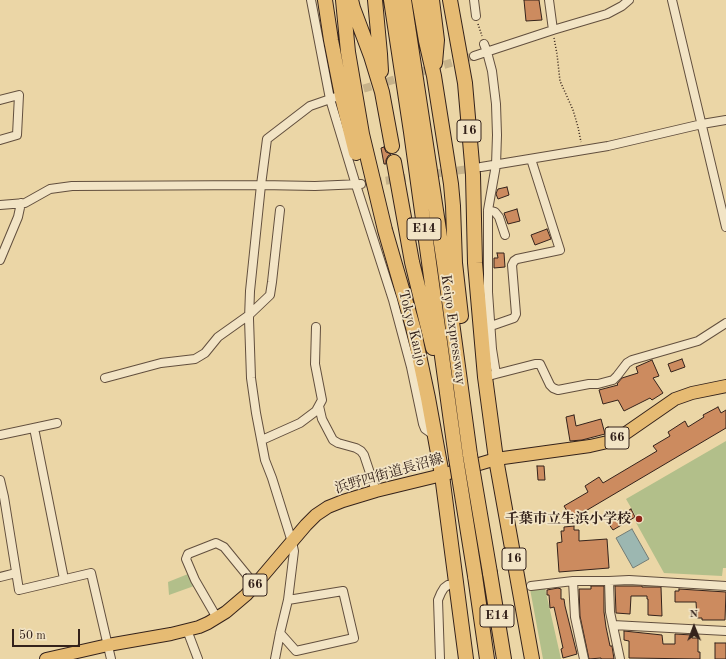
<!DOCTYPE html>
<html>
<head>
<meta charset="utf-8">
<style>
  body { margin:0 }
  #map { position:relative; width:726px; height:659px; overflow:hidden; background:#ebd6a6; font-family:"Old Standard TT",serif }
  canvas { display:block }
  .north { position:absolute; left:674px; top:607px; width:40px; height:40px; -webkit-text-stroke:3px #f2e4c5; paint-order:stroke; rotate:359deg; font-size:11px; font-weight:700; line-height:16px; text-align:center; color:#34221b }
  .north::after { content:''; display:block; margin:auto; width:14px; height:18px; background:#34221b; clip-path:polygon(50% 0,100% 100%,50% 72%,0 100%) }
  .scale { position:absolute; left:12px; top:629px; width:68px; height:18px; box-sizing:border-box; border:2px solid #34221b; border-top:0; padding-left:5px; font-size:12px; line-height:14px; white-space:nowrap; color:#34221b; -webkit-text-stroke:3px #f2e4c5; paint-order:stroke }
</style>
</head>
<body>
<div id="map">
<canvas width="726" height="659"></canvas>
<div class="north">N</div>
<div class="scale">50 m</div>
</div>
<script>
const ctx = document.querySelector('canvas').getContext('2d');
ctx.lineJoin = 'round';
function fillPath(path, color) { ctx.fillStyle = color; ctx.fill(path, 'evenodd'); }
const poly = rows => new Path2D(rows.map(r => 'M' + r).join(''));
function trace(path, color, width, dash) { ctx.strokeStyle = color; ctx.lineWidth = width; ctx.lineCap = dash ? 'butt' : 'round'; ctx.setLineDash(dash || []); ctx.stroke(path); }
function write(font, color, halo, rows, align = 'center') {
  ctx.font = font + ' "Old Standard TT","Noto Serif JP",serif'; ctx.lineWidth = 3.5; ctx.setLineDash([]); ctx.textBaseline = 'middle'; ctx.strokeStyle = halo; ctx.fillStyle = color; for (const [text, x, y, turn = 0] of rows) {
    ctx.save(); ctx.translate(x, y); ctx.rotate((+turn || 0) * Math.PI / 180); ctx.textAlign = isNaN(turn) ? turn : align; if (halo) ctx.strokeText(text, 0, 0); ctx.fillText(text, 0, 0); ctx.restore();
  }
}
fillPath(poly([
  [726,441,726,568,723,568,722,576,664,573,634,519,637,518,626,499],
  [188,574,194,586,169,595,168,582],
  [545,588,561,659,543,659,530,589]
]), '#b2bf8a');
const water = poly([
  [632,529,649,559,633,568,616,538,632,529]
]);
fillPath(water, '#9cb7b1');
trace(water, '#727b75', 1);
const building = poly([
  [524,0,539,0,542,20,526,21,524,0],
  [384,147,386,152,391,154,388,156,386,160,386,164,384,164,381,148,384,147],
  [507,187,509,195,498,199,496,194,497,191,498,189,507,187],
  [517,209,520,221,508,224,504,213,517,209],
  [547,229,551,239,535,245,531,235,547,229],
  [497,253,504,253,505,267,494,268,494,258,498,258,497,253],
  [682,359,685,367,671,372,668,364,682,359],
  [652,360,659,376,653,378,663,393,652,400,650,398,624,411,618,400,603,404,599,390,618,385,617,384,622,378,638,373,636,367,652,360],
  [718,407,721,413,726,410,726,428,572,519,564,506,588,492,585,486,599,477,603,483,657,451,653,446,670,436,668,432,685,421,688,427,704,417,703,415,718,407],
  [574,415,576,426,601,419,605,434,582,440,570,441,566,417,574,415],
  [537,466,544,466,545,480,538,480,537,466],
  [631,509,635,517,613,530,608,523,631,509],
  [574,526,574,530,579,530,579,541,607,539,609,568,559,572,557,543,562,542,561,531,564,531,564,527,574,526],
  [591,586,604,586,604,612,606,627,610,646,612,646,614,659,601,659,601,658,589,659,580,616,579,589,591,589,591,586],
  [615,586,642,586,642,587,661,587,662,616,648,615,648,599,647,599,647,596,631,596,630,614,616,613,615,586],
  [558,588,561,589,561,599,564,599,565,606,577,654,563,658,561,649,563,648,554,607,550,608,549,595,547,595,547,590,558,588],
  [679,589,726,592,725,620,702,620,702,618,697,618,696,602,675,602,675,591,679,591,679,589],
  [624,631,662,635,663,644,675,644,675,634,692,635,692,638,698,638,698,652,700,652,700,659,629,658,629,641,624,640,624,631],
  [715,643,726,643,726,659,715,659,715,643]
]);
fillPath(building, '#cc8b5f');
trace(building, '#34221b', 1);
trace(poly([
  [352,92,474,56],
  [362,184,476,168]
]), '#c6b28a', 8, [8, 4]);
const street = poly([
  [311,0,330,99,356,185,393,300,411,367,423,424,425,429,435,436],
  [474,0,476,16],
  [549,0,553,30],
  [672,0,726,227],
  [484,44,487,52,492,71,496,104,497,135,496,165,488,210,488,292,492,349,496,374,485,377],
  [474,56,553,30,607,14,622,6,629,0],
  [0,100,19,95,17,135,0,140],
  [481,167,608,146,702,124,726,120],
  [0,205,25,203,50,189,72,186,261,185,315,186,361,184],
  [488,210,495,212,499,217,505,235],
  [0,260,18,217,21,203],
  [491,326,514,318,516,314,512,265,514,261,517,259,560,250,531,159],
  [496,374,535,364,540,364,550,385,553,388,558,390,589,384,598,384,613,380,617,376,627,363,632,360,698,341,726,323],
  [105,378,161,363,195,359,205,353,218,337,249,315,270,295,272,282,280,210],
  [319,406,322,419,333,440,338,443,356,448,361,451,364,455,376,491],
  [34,428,64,579],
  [0,435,57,423],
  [262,440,300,423,316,411,322,400,315,364,316,327],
  [0,480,4,497,19,590,91,573,111,659],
  [0,577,16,573],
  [573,581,575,617,584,659],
  [609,581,610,612,620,659],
  [531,586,573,581,609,581,629,580,726,586],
  [217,618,195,580,186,559,188,554,216,543,224,547,255,585],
  [613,625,726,631],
  [187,630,198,659],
  [280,633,296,651,354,638,343,591,288,600],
  [275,659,280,633,288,600,294,551,292,542,272,478,265,460,256,413,251,378,249,319,250,291,261,185,267,139,310,106,336,97],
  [440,659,438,600,441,593,444,588,448,585,456,584]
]);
const primary = poly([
  [46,659,108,645,171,634,199,627,208,623,226,612,246,595,255,585,306,525,316,515,328,507,343,501,376,491,442,475,496,459,590,446,612,441,623,435,675,399,692,393,726,386]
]);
const highway = poly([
  [325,0,331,40,343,101,356,153],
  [343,0,348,52,362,134,385,230,413,327,428,398,442,475,466,659],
  [351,0,353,8,371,56,382,92,392,146],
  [375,0,380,54,381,71],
  [391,0,411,132,456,458],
  [404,0,444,263,470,455],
  [419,0,426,41,434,76,451,184,453,206,455,263,461,316],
  [432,0,437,40,435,63],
  [450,0,465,83,473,175,475,263,485,377,496,459,532,659],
  [394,162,412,262,433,348],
  [490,573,504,659],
  [475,576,487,659]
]);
trace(street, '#624f3e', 10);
trace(primary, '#34221b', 14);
trace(highway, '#34221b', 16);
trace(poly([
  [478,24,482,36],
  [554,38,557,54,560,81,573,110,578,127,581,142]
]), '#34221b', 1.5, [1, 2]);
trace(street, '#f2e4c5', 8);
trace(primary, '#e6bb73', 12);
trace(highway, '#e6bb73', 14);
const highwayBridge = poly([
  [470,455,490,573],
  [456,458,475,576]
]);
trace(highwayBridge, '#34221b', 16, []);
trace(highwayBridge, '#e6bb73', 14);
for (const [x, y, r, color] of [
  [639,519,4,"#8f2418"]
]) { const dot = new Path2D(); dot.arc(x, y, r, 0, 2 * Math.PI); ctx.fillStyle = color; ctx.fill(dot); trace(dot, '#f2e4c5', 1.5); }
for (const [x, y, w] of [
  [469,131,24],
  [424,229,34],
  [617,438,24],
  [514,559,24],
  [255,585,24],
  [497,616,34]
]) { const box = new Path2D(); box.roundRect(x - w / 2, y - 11, w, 22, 3); ctx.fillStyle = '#f2e4c5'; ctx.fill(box); trace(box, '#34221b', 1); }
write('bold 13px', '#34221b', null, [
  ["16",469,131],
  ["E14",424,229],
  ["66",617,438],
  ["16",514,559],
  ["66",255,585],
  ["E14",497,616]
]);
write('14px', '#34221b', '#f2e4c5', [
  ["Tokyo Kanjo",412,328,76],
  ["Keiyo Expressway",453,330,82],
  ["浜野四街道長沼線",389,474,-16]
]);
write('bold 14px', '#34221b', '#f2e4c5', [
  ["千葉市立生浜小学校",631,519]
], 'right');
</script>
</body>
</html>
